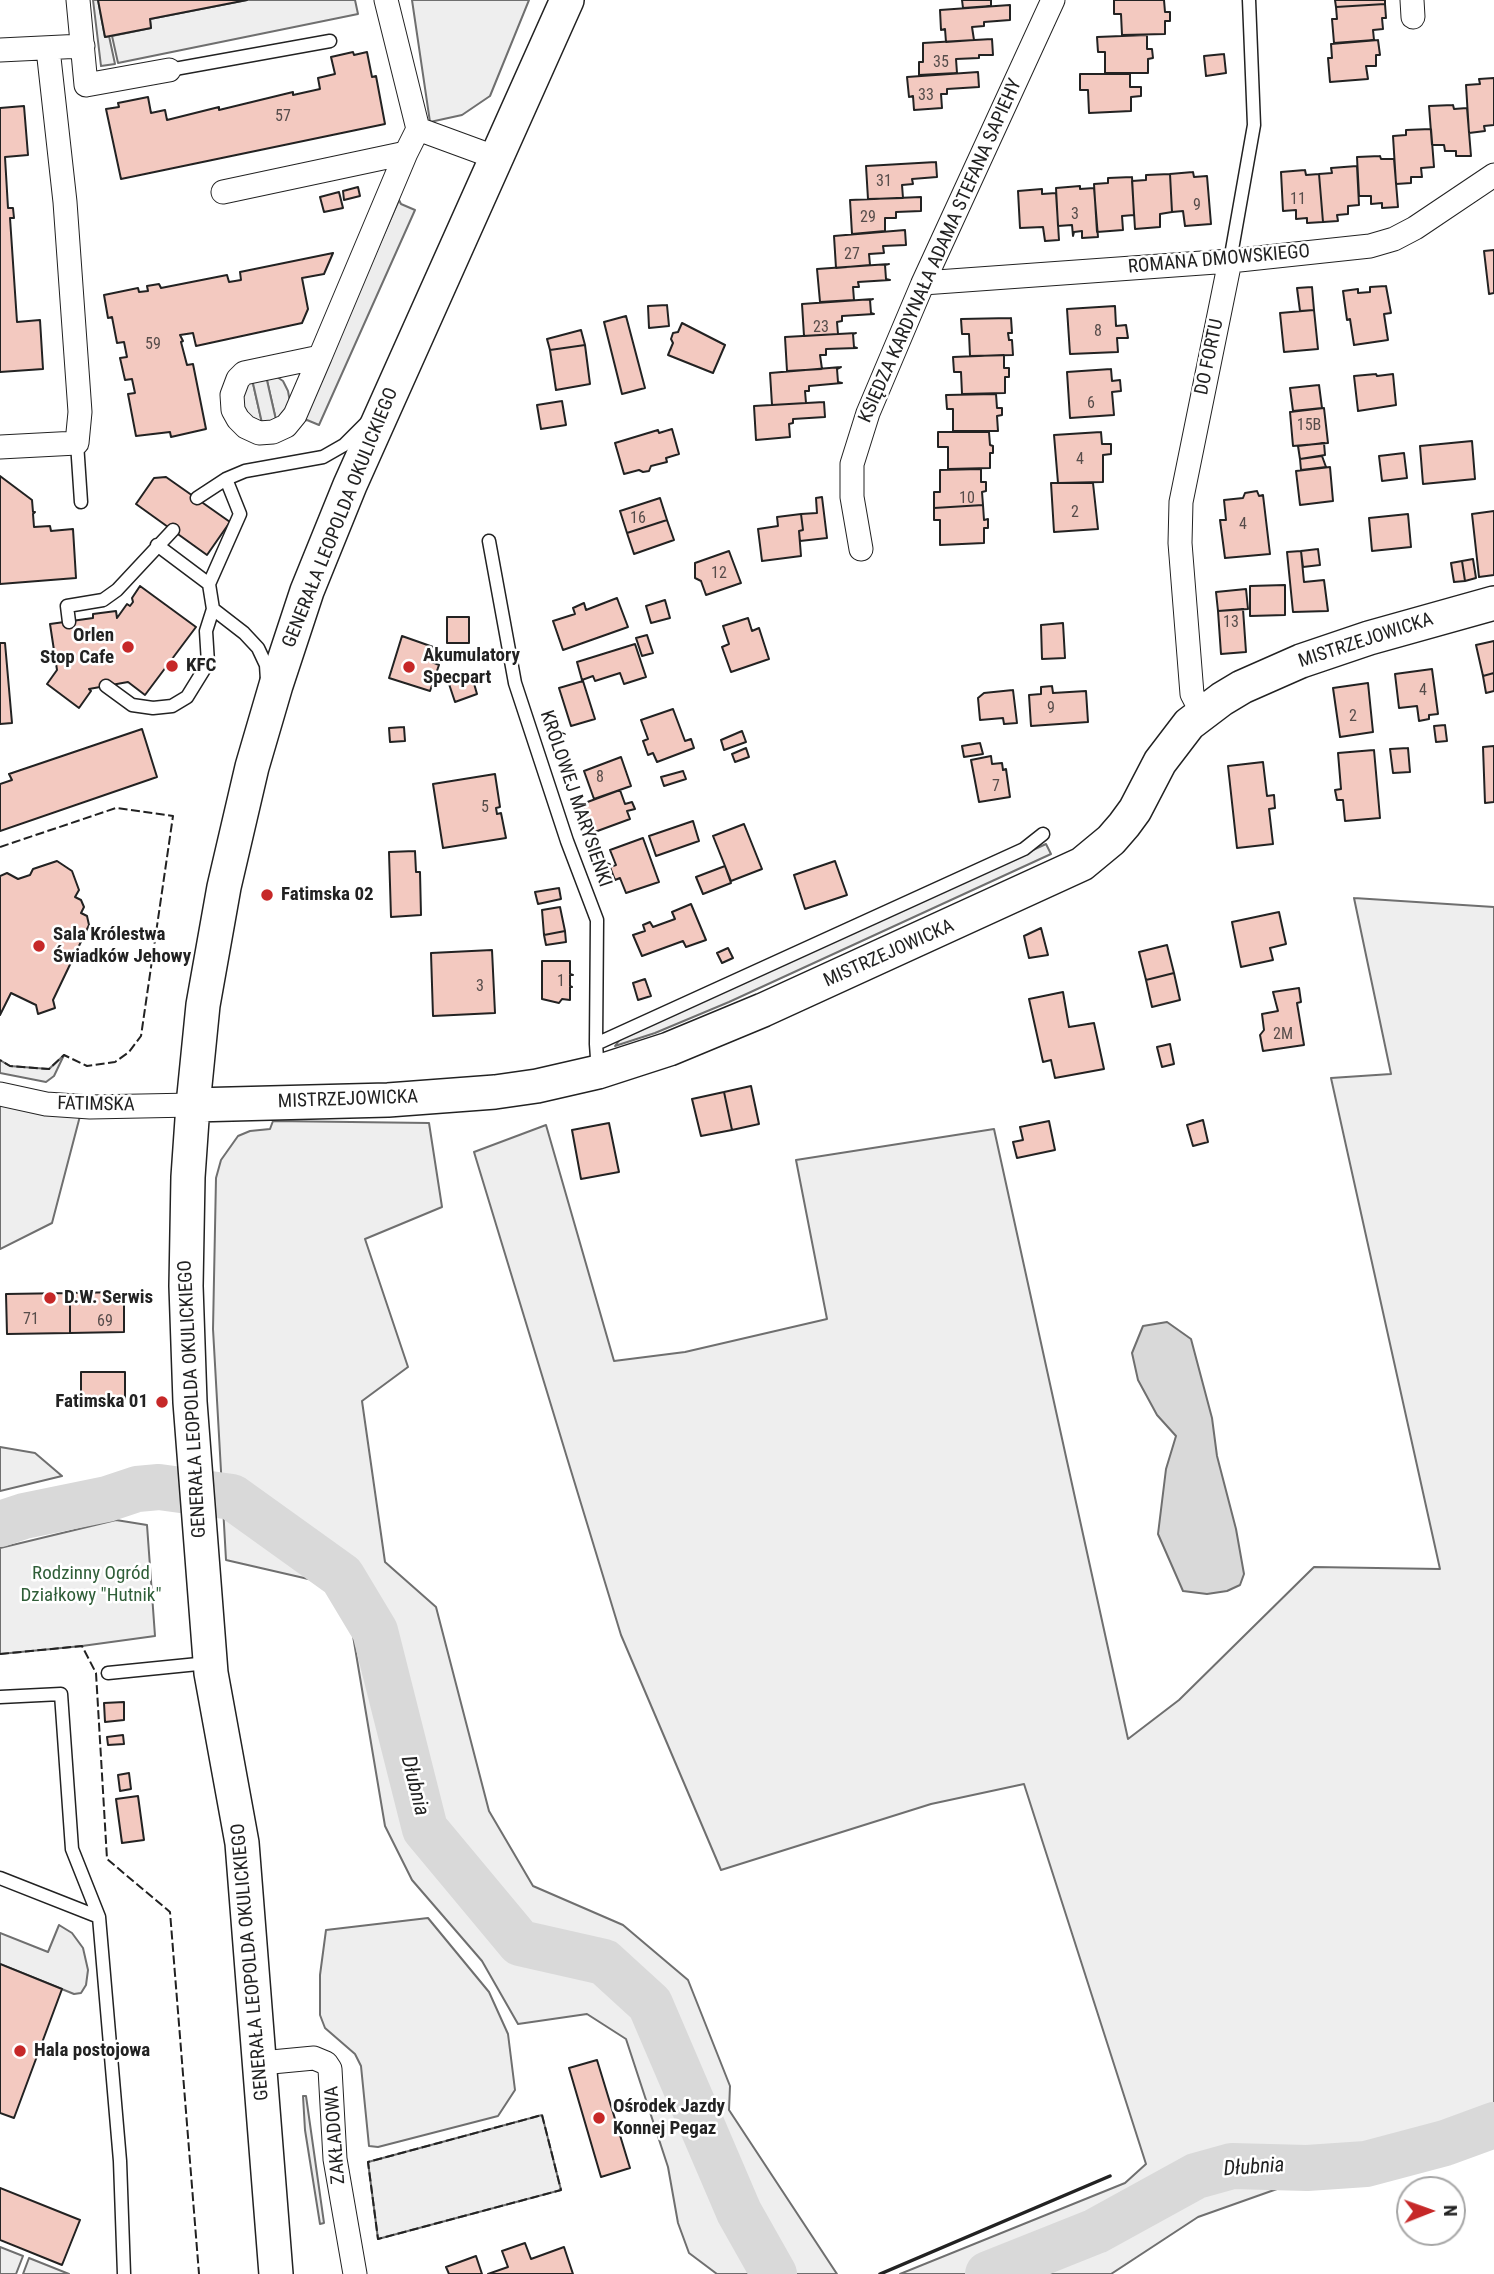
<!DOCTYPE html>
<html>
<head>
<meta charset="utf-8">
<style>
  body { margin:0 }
  #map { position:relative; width:1494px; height:2274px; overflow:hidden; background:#fff; font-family:"Roboto Condensed",sans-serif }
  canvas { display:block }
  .north { position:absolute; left:1396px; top:2176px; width:70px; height:70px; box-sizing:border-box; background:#fff; border:2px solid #a7a7a7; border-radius:50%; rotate:89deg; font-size:19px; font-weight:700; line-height:28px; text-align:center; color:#222 }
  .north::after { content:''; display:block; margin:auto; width:24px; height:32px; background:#c62828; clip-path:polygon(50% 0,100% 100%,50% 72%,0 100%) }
</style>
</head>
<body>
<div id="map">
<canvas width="1494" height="2274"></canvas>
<div class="north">N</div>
</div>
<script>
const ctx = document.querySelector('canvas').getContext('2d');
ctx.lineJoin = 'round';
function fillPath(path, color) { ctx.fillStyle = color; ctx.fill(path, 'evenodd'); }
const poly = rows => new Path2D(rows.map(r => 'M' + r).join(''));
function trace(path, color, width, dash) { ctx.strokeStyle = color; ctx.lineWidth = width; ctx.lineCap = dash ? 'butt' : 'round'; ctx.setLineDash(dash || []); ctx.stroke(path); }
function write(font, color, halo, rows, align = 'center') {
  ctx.font = font + ' "Roboto Condensed",sans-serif'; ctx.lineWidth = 5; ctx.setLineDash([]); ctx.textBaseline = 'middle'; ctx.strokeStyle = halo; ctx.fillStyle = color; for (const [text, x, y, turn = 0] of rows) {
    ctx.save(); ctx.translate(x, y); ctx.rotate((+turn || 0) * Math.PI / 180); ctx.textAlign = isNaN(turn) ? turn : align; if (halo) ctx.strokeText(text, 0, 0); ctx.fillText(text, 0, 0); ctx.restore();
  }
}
const green = poly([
  [93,0,98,0,105,37,109,36,115,64,101,66,93,0],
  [247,0,355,0,358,14,118,63,112,36,151,28,150,19,247,0],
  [412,0,529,0,490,96,462,115,430,122,412,0],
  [274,375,283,381,288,391,290,402,287,411,276,420,266,376,274,375],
  [252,379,262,423,242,412,241,389,252,379],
  [1046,844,1051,854,729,1002,655,1033,615,1046,621,1038,1046,844],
  [1354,898,1494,907,1494,2105,1394,2142,1277,2189,1198,2217,1111,2274,900,2274,1125,2183,1146,2164,1024,1784,931,1804,721,1870,621,1635,474,1152,546,1125,614,1361,685,1352,827,1319,796,1160,994,1129,1128,1739,1179,1700,1314,1567,1440,1569,1331,1078,1391,1074,1354,898],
  [64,1055,54,1076,46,1082,0,1073,0,1060,10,1066,49,1069,64,1055],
  [0,1102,80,1116,52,1223,0,1249,0,1102],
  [273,1121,429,1123,442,1207,365,1239,408,1367,362,1401,385,1562,436,1607,489,1811,533,1886,623,1925,688,1980,730,2086,729,2110,837,2274,717,2274,689,2253,678,2223,668,2167,626,2039,587,2014,518,2024,482,1961,412,1880,385,1826,349,1612,317,1581,226,1560,213,1329,216,1178,221,1160,238,1136,250,1131,270,1129,273,1121],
  [0,1447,35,1453,62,1476,0,1491,0,1447],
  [116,1520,147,1525,155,1636,82,1646,0,1654,0,1548,116,1520],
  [428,1918,489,1992,508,2034,515,2090,498,2116,378,2147,369,2146,361,2066,355,2054,325,2028,320,2015,320,1975,326,1930,428,1918],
  [59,1925,72,1933,83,1948,88,1970,86,1985,81,1993,74,1994,0,1964,0,1933,48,1952,59,1925],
  [303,2096,306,2096,324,2223,320,2224,305,2130,303,2096],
  [542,2115,561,2190,378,2239,368,2162,542,2115],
  [0,2247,23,2256,16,2274,0,2274,0,2247],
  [29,2258,69,2274,23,2274,29,2258]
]);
fillPath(green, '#eee');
trace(green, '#6f6f6f', 2);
const parking = poly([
  [399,200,401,204,415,210,319,425,307,420,301,422,399,200],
  [266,376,276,420,262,423,252,379,266,376]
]);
fillPath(parking, '#ededed');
trace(parking, '#6f6f6f', 2);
const water = poly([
  [1167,1322,1191,1339,1212,1418,1217,1456,1236,1529,1244,1574,1240,1585,1227,1591,1207,1594,1183,1591,1158,1534,1166,1469,1176,1436,1157,1415,1138,1380,1132,1353,1143,1326,1167,1322]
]);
fillPath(water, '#d9d9d9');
trace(water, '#6f6f6f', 2);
trace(poly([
  [0,1524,24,1516,107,1499,137,1489,159,1487,232,1497,342,1576,375,1631,425,1829,520,1943,604,1962,650,2004,739,2212,774,2274],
  [988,2274,1096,2231,1196,2176,1232,2166,1307,2168,1366,2164,1445,2143,1494,2125]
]), '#d9d9d9', 46);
const building = poly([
  [98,0,247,0,150,19,151,28,105,37,98,0],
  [962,0,991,0,991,6,963,8,962,0],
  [1114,0,1164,0,1165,12,1170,12,1170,21,1165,21,1165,34,1122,35,1121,14,1114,14,1114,0],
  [1335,0,1385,0,1385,4,1336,7,1335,0],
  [1385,4,1386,18,1382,18,1383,29,1373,30,1374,40,1334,43,1332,19,1337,19,1336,7,1385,4],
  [1010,5,1010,20,984,22,984,26,972,27,974,40,946,42,945,29,941,30,940,10,1010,5],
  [1147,35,1147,49,1152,49,1153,58,1148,59,1148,73,1105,73,1105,52,1098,52,1097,37,1147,35],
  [992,39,993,55,979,55,979,58,956,59,957,73,919,75,919,62,923,62,923,43,992,39],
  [1378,40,1380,55,1376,55,1376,66,1366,66,1368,79,1330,82,1328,58,1332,58,1331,44,1378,40],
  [353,52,354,55,367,52,372,77,376,76,385,124,121,179,106,109,119,107,118,103,148,97,151,113,165,110,167,120,219,107,219,110,293,92,293,95,320,89,318,78,335,74,331,57,353,52],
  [1224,54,1226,73,1206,76,1204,56,1224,54],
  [978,72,979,87,947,89,947,94,941,94,942,108,914,110,913,96,909,97,907,77,978,72],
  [1080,74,1130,74,1130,87,1141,87,1141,96,1131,97,1131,111,1089,113,1088,90,1080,90,1080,74],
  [1494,78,1494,125,1484,126,1485,131,1469,133,1466,85,1480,84,1479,79,1494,78],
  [1453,105,1454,109,1467,108,1471,156,1456,156,1456,151,1445,151,1444,145,1432,145,1429,106,1453,105],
  [24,106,28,155,5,157,8,208,13,208,14,218,10,218,17,322,40,320,43,369,0,372,0,108,24,106],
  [1431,129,1434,167,1421,168,1422,177,1411,177,1411,183,1396,184,1393,136,1406,135,1406,130,1431,129],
  [1380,156,1381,159,1394,159,1398,207,1382,208,1382,203,1371,204,1371,196,1359,196,1357,157,1380,156],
  [936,162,937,177,912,179,913,184,902,185,903,198,868,199,866,166,936,162],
  [1357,166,1359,205,1348,206,1348,214,1337,215,1338,221,1323,222,1319,174,1332,173,1331,168,1357,166],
  [1305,170,1306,175,1319,174,1323,222,1307,223,1307,218,1296,219,1296,210,1283,211,1281,172,1305,170],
  [1193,172,1194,177,1207,176,1211,224,1185,226,1183,211,1172,212,1170,174,1193,172],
  [1170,174,1172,212,1160,214,1160,227,1135,229,1132,181,1146,180,1146,175,1170,174],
  [1132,177,1134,215,1122,216,1123,230,1097,232,1094,184,1108,183,1108,178,1132,177],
  [1080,186,1080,189,1094,188,1098,237,1082,238,1082,231,1074,232,1073,236,1072,225,1058,226,1056,188,1080,186],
  [358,187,360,196,344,200,343,191,358,187],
  [1042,189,1042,194,1056,193,1059,240,1045,241,1043,227,1020,228,1018,191,1042,189],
  [339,192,343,208,324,212,320,197,339,192],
  [921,197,921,211,896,212,896,218,885,218,885,231,852,234,850,200,921,197],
  [905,230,906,245,883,246,884,253,869,254,870,265,836,268,834,236,905,230],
  [1494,250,1494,293,1489,294,1484,251,1494,250],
  [333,253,324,274,302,278,308,309,302,323,196,346,193,333,180,335,183,341,181,342,187,365,193,364,206,429,171,437,170,432,136,436,128,394,135,393,132,379,125,380,120,358,127,357,124,342,117,343,112,317,108,318,104,295,138,288,139,292,148,291,147,286,159,284,161,288,227,275,229,282,241,280,240,272,333,253],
  [889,264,885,265,886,279,890,280,858,282,859,287,853,287,854,300,820,302,817,269,889,264],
  [1386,286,1391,313,1384,314,1388,340,1354,345,1350,319,1347,320,1343,291,1358,289,1358,293,1370,292,1370,287,1386,286],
  [1312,287,1314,310,1300,311,1297,288,1312,287],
  [873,299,870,300,871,313,874,314,842,316,842,321,837,322,838,334,804,336,802,304,873,299],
  [667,305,669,326,649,328,648,306,667,305],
  [1115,306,1116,326,1126,325,1128,338,1117,338,1118,352,1070,354,1067,309,1115,306],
  [1314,310,1318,349,1284,352,1280,313,1314,310],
  [626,316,645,388,622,394,604,322,626,316],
  [1011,318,1012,333,1008,333,1009,340,1012,340,1013,355,970,356,969,334,962,334,961,319,1011,318],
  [682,323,725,345,713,373,668,355,673,343,671,339,673,333,678,332,682,323],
  [581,330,585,345,550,350,547,339,581,330],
  [856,333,853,334,854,347,857,348,826,349,826,355,820,355,822,369,787,371,785,337,856,333],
  [585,345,590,384,556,390,550,350,585,345],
  [1004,355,1004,368,1009,368,1009,377,1005,377,1005,393,962,394,961,372,954,372,953,357,1004,355],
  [841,367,837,369,838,382,842,383,809,386,809,391,805,391,806,403,772,405,770,373,841,367],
  [1111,369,1112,381,1120,380,1121,391,1112,392,1114,415,1070,418,1067,372,1111,369],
  [1376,374,1377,376,1393,374,1396,405,1358,411,1354,376,1376,374],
  [1319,385,1322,408,1293,411,1290,388,1319,385],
  [996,394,997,408,1002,408,1002,415,997,416,998,431,953,431,953,409,947,409,946,395,996,394],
  [562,401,566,425,541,429,537,405,562,401],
  [824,402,825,417,793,419,793,423,789,424,790,437,756,440,754,406,824,402],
  [1324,408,1328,443,1293,446,1290,412,1324,408],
  [672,429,679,454,666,458,667,462,651,466,649,471,643,472,639,470,624,474,615,443,658,430,659,433,672,429],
  [938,432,989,432,990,445,993,446,993,453,990,453,990,468,948,469,948,447,938,447,938,432],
  [1101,432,1102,444,1111,444,1111,454,1103,455,1103,482,1058,483,1054,435,1101,432],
  [1472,441,1475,479,1423,484,1420,446,1472,441],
  [1324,443,1325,455,1300,459,1298,446,1324,443],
  [1404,453,1407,478,1382,481,1379,456,1404,453],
  [1322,456,1326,467,1301,470,1300,459,1322,456],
  [1330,467,1333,501,1300,505,1296,471,1330,467],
  [981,469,981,482,986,482,986,491,982,492,983,505,934,508,934,492,940,492,940,470,981,469],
  [0,476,32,500,33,512,35,512,33,514,34,527,50,526,51,531,73,529,76,578,0,584,0,476],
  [166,477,230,522,207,555,136,504,154,478,166,477],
  [1051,483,1093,483,1098,529,1054,532,1051,483],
  [1257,491,1259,496,1263,495,1270,554,1225,558,1220,520,1226,520,1224,500,1243,498,1245,493,1257,491],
  [822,497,827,538,800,541,799,531,803,530,801,514,817,513,816,498,822,497],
  [660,498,667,520,627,533,620,511,660,498],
  [983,505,984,520,988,519,988,528,984,528,984,543,940,545,940,520,934,520,934,508,983,505],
  [1494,511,1494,575,1479,577,1472,514,1494,511],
  [801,514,803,530,799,531,801,556,762,561,758,529,778,526,777,517,801,514],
  [1408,514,1411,547,1372,551,1369,518,1408,514],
  [667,520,674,540,634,554,627,533,667,520],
  [1318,549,1320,565,1303,567,1301,551,1318,549],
  [729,551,741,583,706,595,701,581,695,578,695,563,729,551],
  [1301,551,1304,582,1324,580,1328,611,1293,612,1287,552,1301,551],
  [1473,559,1476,578,1465,581,1462,561,1473,559],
  [1462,561,1465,581,1454,582,1451,563,1462,561],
  [1285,585,1285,615,1250,616,1250,586,1285,585],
  [140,586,196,627,145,695,128,682,89,689,91,691,79,708,47,684,57,670,50,624,93,618,93,614,116,611,117,618,127,604,130,606,133,602,132,598,140,586],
  [1246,589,1248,609,1218,611,1216,592,1246,589],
  [617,598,628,627,563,650,553,621,575,614,573,608,584,603,586,610,617,598],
  [665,600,670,618,651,623,646,606,665,600],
  [1243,609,1246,652,1221,654,1218,611,1243,609],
  [447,617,469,617,469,643,447,643,447,617],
  [748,618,752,631,759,628,769,659,731,672,722,647,729,644,723,626,748,618],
  [1063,623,1065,658,1042,659,1041,625,1063,623],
  [647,635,653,653,642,656,636,638,647,635],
  [402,636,436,648,432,662,439,665,430,691,389,678,402,636],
  [1494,641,1494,673,1483,676,1476,645,1494,641],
  [0,643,5,643,12,723,0,724,0,643],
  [635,644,646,677,624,684,620,673,595,681,593,676,582,680,577,662,635,644],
  [1432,669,1438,714,1429,715,1429,719,1419,721,1417,706,1399,708,1395,674,1432,669],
  [471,673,477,694,455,702,448,681,471,673],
  [1494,673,1494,691,1486,693,1483,676,1494,673],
  [583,681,595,719,571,726,559,688,583,681],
  [1368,683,1373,732,1340,737,1333,688,1368,683],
  [1052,686,1053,693,1086,691,1088,722,1031,726,1029,695,1041,694,1041,687,1052,686],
  [1013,690,1017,723,1004,724,1003,718,980,720,978,698,984,693,1013,690],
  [673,709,685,741,691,739,694,748,657,762,653,753,648,755,643,741,648,739,641,720,673,709],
  [1445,725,1447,741,1436,742,1434,726,1445,725],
  [404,727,405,741,390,742,389,728,404,727],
  [142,729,157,777,0,831,0,784,12,780,9,774,142,729],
  [742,731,746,742,724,750,721,740,742,731],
  [980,743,983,754,964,757,962,746,980,743],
  [1494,746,1494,802,1485,803,1483,747,1494,746],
  [746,748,749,757,735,762,732,754,746,748],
  [1408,748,1410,772,1393,773,1390,749,1408,748],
  [1374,750,1380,818,1345,821,1343,800,1337,800,1335,790,1341,789,1338,753,1374,750],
  [991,756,992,764,1002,763,1003,770,1006,769,1010,797,979,802,971,760,991,756],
  [621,757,631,786,594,799,584,771,621,757],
  [1263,762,1267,796,1274,795,1275,808,1269,809,1273,844,1237,848,1228,766,1263,762],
  [683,771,686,779,664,786,661,777,683,771],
  [495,774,500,807,496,808,497,814,501,813,506,838,443,848,433,784,495,774],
  [620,790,625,804,632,802,635,809,627,811,630,819,592,833,582,804,620,790],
  [693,821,699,841,656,856,649,836,693,821],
  [744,824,762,869,731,881,713,836,744,824],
  [643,838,659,882,626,893,620,878,615,880,610,867,616,865,610,850,643,838],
  [415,851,416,872,420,872,421,915,391,917,389,852,415,851],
  [57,861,72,871,79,890,75,897,81,900,84,907,81,913,87,916,89,925,53,1000,55,1008,38,1014,36,1005,11,993,0,1015,0,876,7,873,18,879,30,875,33,869,57,861],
  [835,861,847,895,805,909,794,875,835,861],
  [725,866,731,883,703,894,696,877,725,866],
  [559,888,561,899,538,904,535,892,559,888],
  [691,904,706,940,686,947,683,941,642,956,633,935,645,931,643,925,650,922,653,927,675,919,672,912,691,904],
  [560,907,565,931,544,935,542,910,560,907],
  [1279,912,1286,944,1270,948,1273,960,1241,967,1232,922,1279,912],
  [1041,928,1048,955,1029,958,1024,936,1041,928],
  [565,931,566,942,546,945,544,935,565,931],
  [1167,945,1174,973,1146,980,1139,952,1167,945],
  [728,948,733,958,722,963,717,953,728,948],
  [492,950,495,1013,433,1016,431,953,492,950],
  [542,961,570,961,570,974,573,975,570,975,570,986,572,987,570,987,570,1000,562,999,559,1003,542,999,542,961],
  [1174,973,1180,1000,1152,1007,1146,980,1174,973],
  [645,979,651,996,638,1000,633,983,645,979],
  [1299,988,1301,1002,1297,1003,1304,1045,1263,1051,1260,1035,1264,1030,1262,1014,1278,1011,1273,992,1299,988],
  [1063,992,1069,1027,1094,1023,1104,1069,1055,1078,1051,1060,1043,1062,1029,999,1063,992],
  [1170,1044,1174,1064,1162,1067,1157,1047,1170,1044],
  [751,1086,759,1124,732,1130,724,1092,751,1086],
  [724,1092,732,1130,701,1136,692,1099,724,1092],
  [1203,1120,1208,1142,1193,1146,1187,1125,1203,1120],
  [1049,1121,1055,1150,1017,1158,1013,1142,1023,1140,1020,1127,1049,1121],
  [609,1123,619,1172,581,1179,572,1130,609,1123],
  [124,1292,124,1332,70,1333,70,1293,124,1292],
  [70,1293,70,1333,7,1334,6,1294,70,1293],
  [81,1372,125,1372,125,1406,81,1407,81,1372],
  [124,1702,124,1720,105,1722,104,1703,124,1702],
  [123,1735,124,1744,108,1745,107,1737,123,1735],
  [129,1773,131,1789,120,1791,118,1775,129,1773],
  [138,1796,144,1840,122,1843,116,1799,138,1796],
  [0,1964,62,1989,14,2118,0,2113,0,1964],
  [597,2060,630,2168,601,2177,569,2068,597,2060],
  [0,2188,80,2220,62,2265,0,2240,0,2188],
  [525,2243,531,2259,564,2247,573,2274,488,2274,508,2267,502,2251,525,2243],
  [476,2256,482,2274,449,2274,446,2267,476,2256]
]);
fillPath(building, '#f3c9c0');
trace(building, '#222', 2);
const lane = poly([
  [169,70,330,41],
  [1230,261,1254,125,1249,0],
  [77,443,81,502],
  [197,498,226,479,245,471,323,457,344,445,366,423],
  [489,541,515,683,567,841,597,920,596,1044,598,1072],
  [209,584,240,514,226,479],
  [213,609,244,633,258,648,266,665,267,680],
  [69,622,67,606,103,600,117,590,173,530],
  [106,686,132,705,153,708,172,706,187,697,208,663,206,631,213,609,209,584,157,545],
  [596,1044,1024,849,1043,834],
  [108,1673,208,1663],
  [0,1697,61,1694,72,1849,99,1917],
  [0,1878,99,1917,120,2161,124,2274]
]);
const street = poly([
  [78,0,86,85,169,70],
  [1412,0,1413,17],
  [0,50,83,46],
  [418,129,497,158],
  [223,192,406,153],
  [923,283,1230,261,1370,246,1394,239,1415,228,1494,175],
  [320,357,406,153,418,129,386,0],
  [320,357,295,415,286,426,273,432,259,433,246,427,238,419,233,410,232,395,238,379,244,373,320,357],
  [0,447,77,443,80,412,65,202,48,49],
  [861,549,852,497,852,464,868,413,923,283,1053,0],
  [1202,713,1192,694,1180,543,1181,502,1230,261],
  [0,1094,46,1104,90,1107,193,1105],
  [261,2063,314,2058,326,2063,330,2069,335,2159,355,2274]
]);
const secondary = poly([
  [193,1105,388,1100,495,1092,537,1086,598,1072,669,1049,763,1010,1082,864,1111,840,1124,825,1135,810,1160,762,1189,724,1222,699,1242,687,1301,661,1369,638,1494,603],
  [276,2274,242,1843,211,1673,190,1402,186,1286,188,1177,193,1105,203,1005,224,887,252,767,276,685,307,591,350,485,567,0]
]);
trace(lane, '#222', 15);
trace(street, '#222', 25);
trace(secondary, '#222', 36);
trace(lane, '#fff', 12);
trace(street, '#fff', 23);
trace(secondary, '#fff', 33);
trace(poly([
  [0,847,116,808,173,816,141,1036,129,1052,115,1062,87,1066,64,1055,49,1069,10,1066,0,1060],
  [0,1654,82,1646,96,1673,107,1859,170,1912,199,2274],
  [542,2115,561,2190,378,2239,368,2162,542,2115]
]), '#222', 2, [9, 3.5]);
trace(poly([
  [880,2274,1110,2176]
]), '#222', 3.5);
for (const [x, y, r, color] of [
  [128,647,7,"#c62828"],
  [172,666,7,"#c62828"],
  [409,667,7,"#c62828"],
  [267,895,7,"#c62828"],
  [39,946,7,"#c62828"],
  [50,1298,7,"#c62828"],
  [162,1402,7,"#c62828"],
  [20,2051,7,"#c62828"],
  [599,2118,7,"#c62828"]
]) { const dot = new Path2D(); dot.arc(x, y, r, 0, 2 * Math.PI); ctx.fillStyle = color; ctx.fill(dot); trace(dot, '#fff', 2.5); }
write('16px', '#564c4a', null, [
  ["35",941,63],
  ["33",926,96],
  ["57",283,117],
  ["31",884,182],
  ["11",1298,200],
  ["9",1197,206],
  ["3",1075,215],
  ["29",868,218],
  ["27",852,255],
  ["23",821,328],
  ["8",1098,332],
  ["59",153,345],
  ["6",1091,404],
  ["15B",1309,426],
  ["4",1080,460],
  ["10",967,499],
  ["2",1075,513],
  ["16",638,519],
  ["4",1243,525],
  ["12",719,574],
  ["13",1231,623],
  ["4",1423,691],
  ["9",1051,709],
  ["2",1353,717],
  ["8",600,778],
  ["7",996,787],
  ["5",485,808],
  ["1",561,982],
  ["3",480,987],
  ["2M",1283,1035],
  ["71",31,1320],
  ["69",105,1322]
]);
write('19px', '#222', '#fff', [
  ["KSIĘDZA KARDYNAŁA ADAMA STEFANA SAPIEHY",941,251,-66],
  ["ROMANA DMOWSKIEGO",1219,260,-5],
  ["DO FORTU",1210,357,-78],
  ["GENERAŁA LEOPOLDA OKULICKIEGO",341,518,-68],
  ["MISTRZEJOWICKA",1366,641,-18],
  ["KRÓLOWEJ MARYSIEŃKI",575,799,71],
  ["MISTRZEJOWICKA",889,954,-24],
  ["MISTRZEJOWICKA",348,1100,-2],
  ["FATIMSKA",96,1105,1],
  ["GENERAŁA LEOPOLDA OKULICKIEGO",193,1399,-93],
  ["GENERAŁA LEOPOLDA OKULICKIEGO",251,1962,-95],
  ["ZAKŁADOWA",336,2135,-94]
]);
write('bold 19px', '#222', '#fff', [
  ["Orlen",114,636,"right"],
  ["Stop Cafe",114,658,"right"],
  ["Akumulatory",423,656],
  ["Specpart",423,678],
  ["KFC",186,666],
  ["Fatimska 02",281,895],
  ["Sala Królestwa",53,935],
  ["Świadków Jehowy",53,957],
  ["D.W. Serwis",64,1298],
  ["Fatimska 01",148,1402,"right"],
  ["Hala postojowa",34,2051],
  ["Ośrodek Jazdy",613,2107],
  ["Konnej Pegaz",613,2129]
], 'left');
write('19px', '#2f5e38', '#fff', [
  ["Rodzinny Ogród",91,1574],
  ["Działkowy \"Hutnik\"",91,1596]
]);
write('italic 21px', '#222', '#fff', [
  ["Dłubnia",414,1786,76],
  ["Dłubnia",1254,2168,-4]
]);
</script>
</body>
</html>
